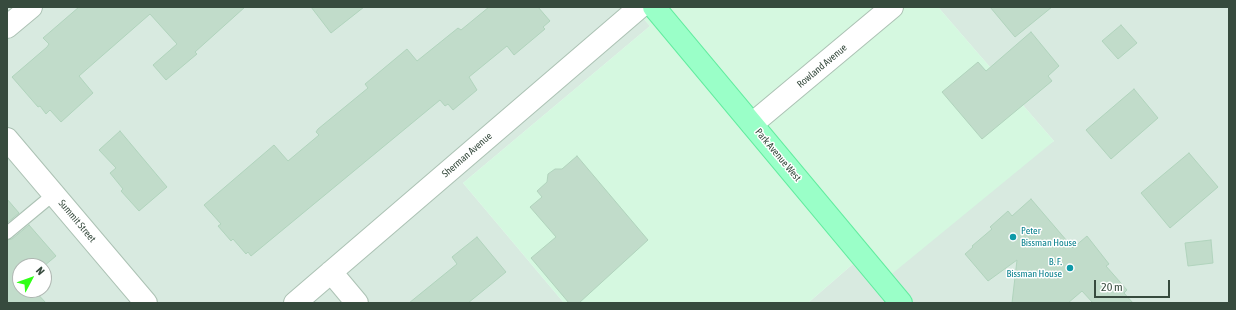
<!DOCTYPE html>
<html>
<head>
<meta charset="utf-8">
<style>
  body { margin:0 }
  #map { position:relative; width:1236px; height:310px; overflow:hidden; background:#eaf6ef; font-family:"Asap Condensed",sans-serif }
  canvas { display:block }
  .frame { position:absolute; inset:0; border:8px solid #374b3e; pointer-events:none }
  .north { position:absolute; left:12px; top:258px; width:40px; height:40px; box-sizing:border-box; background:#fff; border:1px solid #afb7b2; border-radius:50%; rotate:49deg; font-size:11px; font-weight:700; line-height:16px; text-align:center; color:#374b3e }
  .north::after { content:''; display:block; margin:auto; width:14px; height:18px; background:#31ff18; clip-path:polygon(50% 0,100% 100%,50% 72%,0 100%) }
  .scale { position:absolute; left:1094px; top:280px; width:76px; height:18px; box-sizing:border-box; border:2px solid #374b3e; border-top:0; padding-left:5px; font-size:12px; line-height:14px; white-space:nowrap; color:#374b3e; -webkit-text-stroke:3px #fff; paint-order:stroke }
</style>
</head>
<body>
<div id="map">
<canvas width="1236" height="310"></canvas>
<div class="frame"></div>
<div class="north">N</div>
<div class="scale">20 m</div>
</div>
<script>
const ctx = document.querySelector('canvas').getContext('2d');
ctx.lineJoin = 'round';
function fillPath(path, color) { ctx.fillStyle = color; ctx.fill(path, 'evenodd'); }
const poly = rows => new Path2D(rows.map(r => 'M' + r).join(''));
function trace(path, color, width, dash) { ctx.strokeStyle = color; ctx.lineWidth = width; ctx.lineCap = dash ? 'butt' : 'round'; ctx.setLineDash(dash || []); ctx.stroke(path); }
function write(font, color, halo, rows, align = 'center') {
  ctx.font = font + ' "Asap Condensed",sans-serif'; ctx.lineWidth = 3; ctx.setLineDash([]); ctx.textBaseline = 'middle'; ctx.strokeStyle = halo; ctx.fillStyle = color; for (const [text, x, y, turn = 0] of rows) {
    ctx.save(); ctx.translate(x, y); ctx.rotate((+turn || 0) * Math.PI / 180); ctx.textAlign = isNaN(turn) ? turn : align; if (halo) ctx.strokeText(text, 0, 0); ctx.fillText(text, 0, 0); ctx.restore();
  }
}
fillPath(poly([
  [7,7,633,7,650,26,463,183,564,303,7,303],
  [20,266,44,266,44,290,20,290],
  [938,7,1229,7,1229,303,808,303,861,257,1054,141]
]), '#d8eae0');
fillPath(poly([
  [633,7,938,7,1054,141,882,282,861,257,808,303,564,303,463,183,650,26]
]), '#d5f8e0');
const building = poly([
  [79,7,245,7,195,52,197,54,166,80,153,65,177,44,150,14,79,76,93,93,61,122,50,110,46,114,40,106,38,107,12,77,47,47,49,44,43,38,79,7],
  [311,7,364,7,331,33,311,7],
  [489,7,538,7,550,21,543,27,545,29,514,55,507,46,469,77,477,90,453,110,448,104,445,106,440,100,251,256,248,252,246,254,233,239,231,241,218,226,221,224,204,205,274,145,288,161,319,135,316,132,318,129,368,88,365,84,407,49,417,61,458,28,461,30,489,7],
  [990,7,1052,7,1015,37,990,7],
  [1121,25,1137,43,1118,59,1102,41,1121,25],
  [1031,32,1059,66,1048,76,1052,81,982,139,942,92,978,62,986,71,1031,32],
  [1134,89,1158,118,1111,159,1086,130,1134,89],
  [120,131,167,187,139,211,121,191,123,189,110,173,116,168,99,150,120,131],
  [1189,153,1218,187,1170,228,1141,193,1189,153],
  [577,156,648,240,579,303,569,303,531,258,556,237,530,207,542,197,537,191,547,182,548,174,555,169,562,169,577,156],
  [7,199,19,213,7,223,7,199],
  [1031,199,1073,248,1087,236,1109,264,1106,266,1127,290,1124,293,1133,303,1093,303,1082,291,1068,303,1012,303,1017,260,988,281,965,254,973,247,972,246,992,229,990,227,1008,211,1012,216,1031,199],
  [29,225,56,256,44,266,20,266,20,290,34,290,46,303,7,303,7,240,12,239,29,225],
  [477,237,506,272,468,303,409,303,457,264,452,257,477,237],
  [1211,240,1213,263,1188,266,1185,243,1211,240]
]);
fillPath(building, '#c1dcca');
trace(building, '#b1d4bd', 1);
const lane = poly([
  [7,233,54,194]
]);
const street = poly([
  [7,27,31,7],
  [752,124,892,7],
  [7,139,146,303],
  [331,272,357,303],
  [295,303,640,7]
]);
const primary = poly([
  [654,7,901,303]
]);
trace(lane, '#acc2b4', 14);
trace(street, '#acc2b4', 24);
trace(primary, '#61ed9f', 24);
trace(lane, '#fff', 12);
trace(street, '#fff', 22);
trace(primary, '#9affc8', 22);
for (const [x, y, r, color] of [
  [1013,237,4,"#0f9aa8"],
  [1070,268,4,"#0f9aa8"]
]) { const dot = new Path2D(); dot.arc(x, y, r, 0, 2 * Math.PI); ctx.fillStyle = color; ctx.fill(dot); trace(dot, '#fff', 1.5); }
write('10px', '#374b3e', '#fff', [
  ["Rowland Avenue",822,66,-40],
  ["Sherman Avenue",467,155,-41],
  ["Park Avenue West",778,155,50],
  ["Summit Street",77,221,50]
]);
write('10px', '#0d838f', '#fff', [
  ["Peter",1021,231],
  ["Bissman House",1021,243],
  ["B. F.",1062,262,"right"],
  ["Bissman House",1062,274,"right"]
], 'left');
</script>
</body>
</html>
